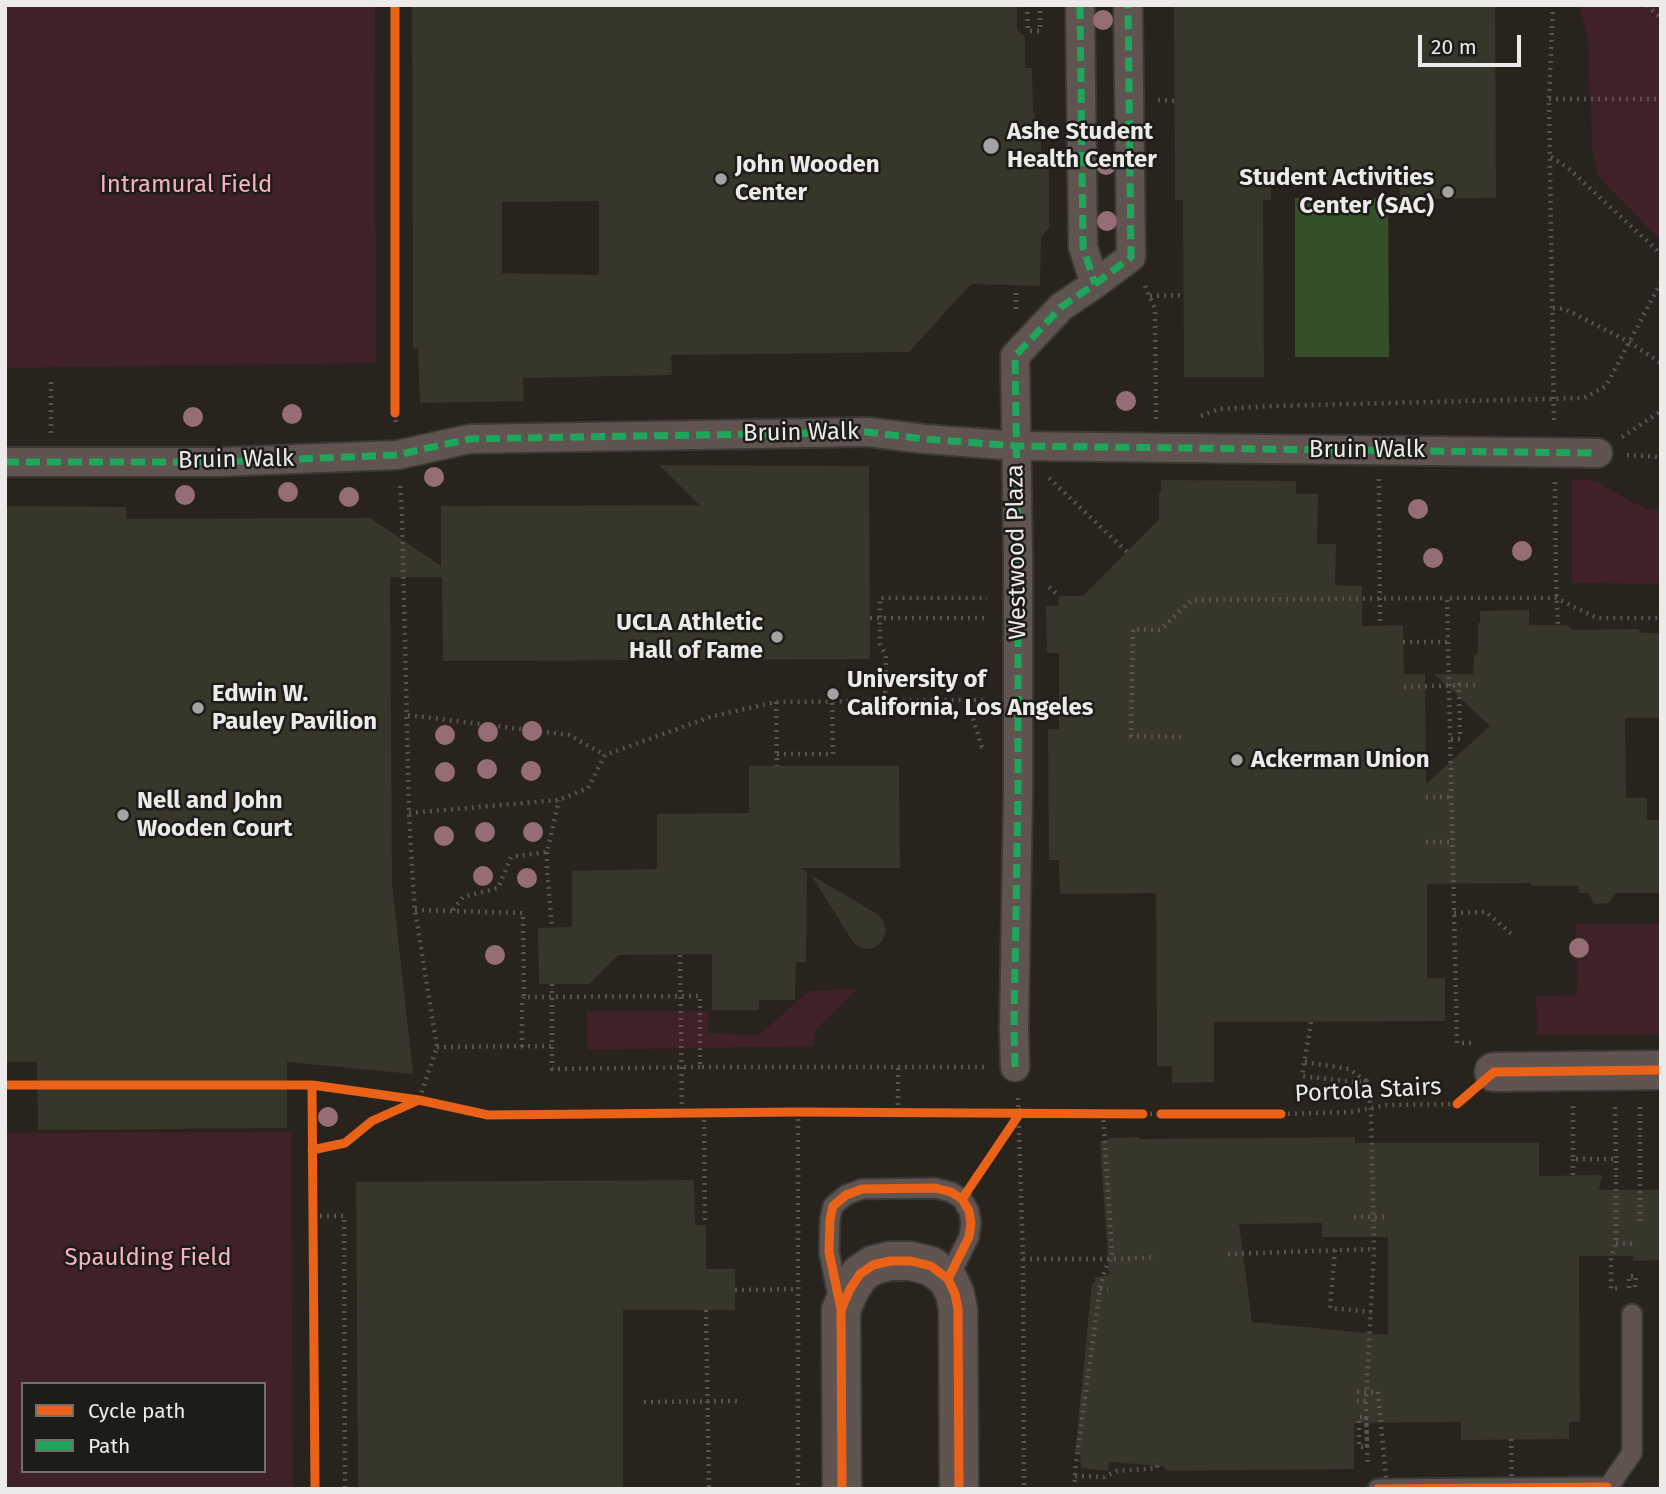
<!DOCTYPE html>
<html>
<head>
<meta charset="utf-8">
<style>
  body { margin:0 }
  #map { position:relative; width:1666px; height:1494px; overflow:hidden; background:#1d1c1a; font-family:"Fira Sans",sans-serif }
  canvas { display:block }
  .frame { position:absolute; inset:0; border:7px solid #ecebe9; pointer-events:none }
  .legend { position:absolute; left:21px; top:1382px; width:245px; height:91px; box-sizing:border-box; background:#1e1c19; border:2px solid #706f6c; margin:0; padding:9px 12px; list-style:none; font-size:21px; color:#ecebe9 }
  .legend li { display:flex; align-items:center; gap:14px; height:35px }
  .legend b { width:35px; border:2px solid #706f6c }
  .scale { position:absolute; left:1418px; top:35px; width:103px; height:32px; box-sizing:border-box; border:4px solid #ecebe9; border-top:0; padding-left:9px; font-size:21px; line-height:24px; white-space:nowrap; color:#ecebe9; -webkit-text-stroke:5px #1e1c19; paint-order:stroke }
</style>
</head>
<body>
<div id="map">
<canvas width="1666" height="1494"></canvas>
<div class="frame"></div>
<ul class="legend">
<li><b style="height:9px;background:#ea6118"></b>Cycle path</li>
<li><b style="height:9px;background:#20a55d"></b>Path</li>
</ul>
<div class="scale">20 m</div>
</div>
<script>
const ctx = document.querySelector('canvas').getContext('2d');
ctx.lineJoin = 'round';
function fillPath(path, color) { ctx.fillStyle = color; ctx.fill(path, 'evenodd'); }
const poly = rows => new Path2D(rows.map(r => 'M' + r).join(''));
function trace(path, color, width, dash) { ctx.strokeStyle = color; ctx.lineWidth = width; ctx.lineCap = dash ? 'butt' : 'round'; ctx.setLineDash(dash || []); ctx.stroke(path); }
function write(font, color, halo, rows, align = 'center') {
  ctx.font = font + ' "Fira Sans",sans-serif'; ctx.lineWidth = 5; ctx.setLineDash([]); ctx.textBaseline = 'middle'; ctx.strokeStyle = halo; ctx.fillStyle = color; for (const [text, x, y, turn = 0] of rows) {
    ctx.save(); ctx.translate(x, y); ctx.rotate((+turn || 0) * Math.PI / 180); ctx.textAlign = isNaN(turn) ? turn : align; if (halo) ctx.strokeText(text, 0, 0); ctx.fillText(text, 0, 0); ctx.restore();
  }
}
fillPath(poly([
  [5,5,1661,5,1661,1489,5,1489],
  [23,1384,264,1384,264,1471,23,1471]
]), '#28231d');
fillPath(poly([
  [5,5,375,5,376,363,5,368],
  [1580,5,1661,5,1661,241,1599,177,1592,150,1589,48],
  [1585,479,1598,482,1631,502,1650,510,1661,510,1661,584,1572,583,1572,480],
  [1576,924,1661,924,1661,1034,1537,1035,1536,996,1577,995],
  [857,989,815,1030,814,1046,587,1050,587,1011,709,1011,708,1033,759,1035,809,991],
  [291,1132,293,1489,5,1489,5,1133],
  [23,1384,264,1384,264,1471,23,1471]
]), '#3f2127');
fillPath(poly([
  [1388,198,1389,357,1295,357,1295,198]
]), '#354f2b');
fillPath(poly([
  [412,5,1017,5,1017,30,1025,37,1025,68,1032,68,1033,111,1041,132,1041,153,1049,162,1049,228,1041,237,1040,286,971,284,909,352,671,355,672,375,523,378,524,401,420,403,418,348,413,349],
  [599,201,599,275,502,273,502,202],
  [1174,5,1495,5,1496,198,1400,199,1400,184,1271,185,1271,200,1263,200,1264,377,1184,377,1183,200,1175,200],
  [659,465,869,466,870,659,443,661,442,577,390,577,392,884,413,1074,287,1062,287,1128,38,1130,37,1062,5,1062,5,506,126,507,126,519,370,518,441,566,441,506,699,505],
  [1161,480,1296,481,1296,494,1318,494,1317,544,1336,544,1335,585,1362,586,1362,626,1403,625,1404,674,1425,674,1426,784,1490,726,1434,674,1473,674,1474,656,1478,653,1478,623,1480,623,1480,611,1529,610,1529,625,1567,625,1572,630,1638,629,1641,633,1661,633,1661,718,1625,718,1626,798,1647,798,1647,820,1661,820,1661,893,1616,893,1609,903,1594,904,1589,893,1579,893,1579,886,1531,886,1531,883,1427,884,1427,978,1445,978,1445,1021,1214,1022,1214,1082,1172,1083,1172,1066,1157,1066,1156,893,1060,894,1059,860,1049,860,1048,729,1059,729,1059,653,1047,653,1046,606,1058,606,1059,596,1083,596,1159,519,1159,493,1161,493],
  [749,766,899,766,900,868,800,868,807,872,806,962,796,962,795,1000,759,1000,759,1010,712,1010,712,954,618,955,589,984,539,984,538,928,572,927,572,871,657,869,657,814,749,813],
  [811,875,879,915,884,923,886,931,882,941,874,948,866,949,859,947,853,942],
  [1139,1137,1139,1139,1355,1137,1355,1143,1539,1143,1539,1176,1602,1175,1599,1190,1661,1190,1661,1260,1633,1261,1633,1256,1579,1256,1580,1422,1569,1422,1569,1439,1461,1440,1461,1422,1354,1423,1354,1469,1168,1471,1163,1466,1109,1462,1108,1471,1081,1468,1080,1455,1075,1454,1092,1283,1095,1283,1095,1277,1109,1275,1100,1141,1108,1140,1108,1138],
  [1322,1223,1322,1237,1388,1237,1388,1335,1252,1322,1239,1224],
  [694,1180,695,1225,706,1225,706,1269,735,1269,735,1310,623,1310,623,1489,358,1489,356,1182]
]), '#37362b');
const service = poly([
  [839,1301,829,1252,830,1219,833,1206,846,1195,862,1189,935,1188,951,1192,962,1199,969,1211,971,1223,969,1237,948,1279],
  [1378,1489,1607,1487],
  [1607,1489,1632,1453,1632,1314]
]);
const pedestrian = poly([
  [1080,5,1083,247,1095,284],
  [5,462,220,462,397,455,469,439,867,432,925,439,1016,446,1598,453],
  [1015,1067,1014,1029,1018,792,1018,557,1015,356,1061,307,1095,284,1131,257,1128,5]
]);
const minor = poly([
  [1494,1072,1661,1070],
  [842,1489,841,1310,850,1289,860,1274,873,1265,890,1261,911,1261,931,1266,948,1279,955,1294,958,1309,959,1489]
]);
trace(service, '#393938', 23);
trace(pedestrian, '#393938', 32);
trace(minor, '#393938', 42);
trace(poly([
  [1027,5,1028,31,1040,31,1040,5],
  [1553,5,1549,99,1554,421],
  [1647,5,1661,19],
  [1549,99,1661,99],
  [1158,100,1175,101],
  [1551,157,1568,168,1661,254],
  [1145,286,1155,309,1156,419],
  [1150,296,1184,295],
  [1553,308,1565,309,1629,342,1661,363],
  [1016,309,1016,291],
  [51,382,51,433],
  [395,413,396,425],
  [1201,416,1219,409,1273,406,1584,398,1606,386,1661,282],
  [1622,437,1661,411],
  [1627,455,1661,457],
  [1049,478,1127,552],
  [1379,479,1380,625],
  [1555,482,1556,584,1558,625],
  [400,486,402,513,409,813,413,883,415,910,437,1047,419,1100],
  [1049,587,1059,596],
  [870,618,989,618],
  [1403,642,1448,642],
  [1404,687,1459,685],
  [885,700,886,656,880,644,880,598,987,598],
  [967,700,987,700],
  [776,702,777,766],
  [408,715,569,735,605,755],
  [1181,737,1131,736,1133,629,1160,630,1192,600,1447,598],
  [1451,739,1460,739,1459,685,1479,685],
  [777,754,833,754,832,700],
  [1426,797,1451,797],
  [409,813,559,800,588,788,605,755,713,716,776,702,967,700,982,747,987,748],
  [1426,842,1452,842],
  [547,852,547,870,552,928],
  [415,910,523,913,524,997,700,996,700,1067,985,1067],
  [453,910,463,897,498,888,511,857,547,852,559,800],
  [1454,913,1486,912,1514,936],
  [680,955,682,1113],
  [552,984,552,1069,700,1067],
  [1311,1022,1302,1076,1355,1082,1367,1081,1371,1109,1374,1249,1366,1401,1355,1401],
  [1471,1043,1457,1043,1447,598,1556,598,1597,618,1661,618],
  [437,1047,552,1046],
  [522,1047,522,1001,524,997],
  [1305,1062,1349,1069,1366,1081],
  [898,1068,898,1112],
  [1018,1098,1023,1259,1024,1489],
  [1573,1106,1573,1159,1616,1159,1616,1243,1611,1257,1611,1289,1621,1288],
  [1615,1107,1616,1159],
  [1640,1107,1640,1225],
  [798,1112,798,1489],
  [704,1113,705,1225],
  [1143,1114,1161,1114],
  [1281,1114,1351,1112,1387,1105,1457,1104],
  [1573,1159,1573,1176],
  [313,1216,344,1216,345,1487],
  [1616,1243,1633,1244],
  [1335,1250,1330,1308,1371,1312],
  [1228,1254,1374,1249],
  [1023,1259,1125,1259,1156,1257],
  [1629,1288,1629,1276,1636,1276,1635,1287],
  [1100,1289,1108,1289],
  [735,1290,797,1289],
  [706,1310,709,1489],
  [644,1402,740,1401],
  [1366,1402,1367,1447,1359,1447,1359,1417,1366,1417,1368,1467],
  [1075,1476,1104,1477,1117,1471,1157,1468,1157,1460],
  [1074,1489,1076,1463,1100,1289,1103,1276,1112,1253,1103,1114]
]), '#595350', 4.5, [2, 5]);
trace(service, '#605450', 19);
trace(pedestrian, '#605450', 28);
trace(minor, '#605450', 38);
trace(poly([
  [1354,1217,1388,1217],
  [1357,1392,1378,1392,1387,1489],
  [1511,1439,1512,1489]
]), '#595350', 4.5, [2, 5]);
trace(poly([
  [1080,5,1083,247,1095,284],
  [5,462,220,462,397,455,469,439,867,432,925,439,1016,446,1598,453],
  [1015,1067,1014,1029,1018,792,1018,557,1015,356,1061,307,1095,284,1131,257,1128,5]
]), '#20a55d', 7, [14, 7]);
trace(poly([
  [395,5,395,413],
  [5,1085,312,1085,419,1100],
  [312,1085,315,1489],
  [1457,1104,1494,1072,1661,1070],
  [1161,1114,1281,1114],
  [312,1150,345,1143,372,1121,419,1100,488,1115,798,1112,1143,1114],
  [962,1199,1020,1113],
  [841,1309,829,1252,830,1219,833,1206,846,1195,862,1189,935,1188,951,1192,962,1199,969,1211,971,1223,969,1237,948,1279],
  [842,1489,841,1310,850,1289,860,1274,873,1265,890,1261,911,1261,931,1266,948,1279,955,1294,958,1309,959,1489],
  [1378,1489,1607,1487]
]), '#ea6118', 9);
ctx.fillStyle = '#946e74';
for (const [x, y] of [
  [1103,20],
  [1106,165],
  [1107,221],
  [1126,401],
  [292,414],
  [193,417],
  [434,477],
  [288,492],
  [185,495],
  [349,497],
  [1418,509],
  [1522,551],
  [1433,558],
  [532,731],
  [488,732],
  [445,735],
  [487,769],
  [531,771],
  [445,772],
  [485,832],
  [533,832],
  [444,836],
  [483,876],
  [527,878],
  [1579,948],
  [495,955],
  [328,1117]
]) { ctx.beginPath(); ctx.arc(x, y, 10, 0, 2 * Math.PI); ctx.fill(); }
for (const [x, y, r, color] of [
  [991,146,9,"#a4a3a1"],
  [721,179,7,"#a4a3a1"],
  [1448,192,7,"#a4a3a1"],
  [777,637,7,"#a4a3a1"],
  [833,694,7,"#a4a3a1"],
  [198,708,7,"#a4a3a1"],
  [1237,760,7,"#a4a3a1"],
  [123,815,7,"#a4a3a1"]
]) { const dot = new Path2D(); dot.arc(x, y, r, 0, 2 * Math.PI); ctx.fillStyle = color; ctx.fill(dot); trace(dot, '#1e1c19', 2.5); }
write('bold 24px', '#ecebe9', '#1e1c19', [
  ["Ashe Student",1007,132],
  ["Health Center",1007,160],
  ["John Wooden",735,165],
  ["Center",735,193],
  ["Student Activities",1434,178,"right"],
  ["Center (SAC)",1434,206,"right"],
  ["UCLA Athletic",763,623,"right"],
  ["Hall of Fame",763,651,"right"],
  ["University of",847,680],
  ["California, Los Angeles",847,708],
  ["Edwin W.",212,694],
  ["Pauley Pavilion",212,722],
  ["Ackerman Union",1251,760],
  ["Nell and John",137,801],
  ["Wooden Court",137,829]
], 'left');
write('24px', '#f6b2bd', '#1e1c19', [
  ["Intramural Field",186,185],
  ["Spaulding Field",148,1258]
]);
write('24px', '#ecebe9', '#1e1c19', [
  ["Bruin Walk",801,433,-1],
  ["Bruin Walk",1367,450],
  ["Bruin Walk",236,460,-1],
  ["Westwood Plaza",1017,552,-91],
  ["Portola Stairs",1368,1091,-3]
]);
</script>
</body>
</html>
